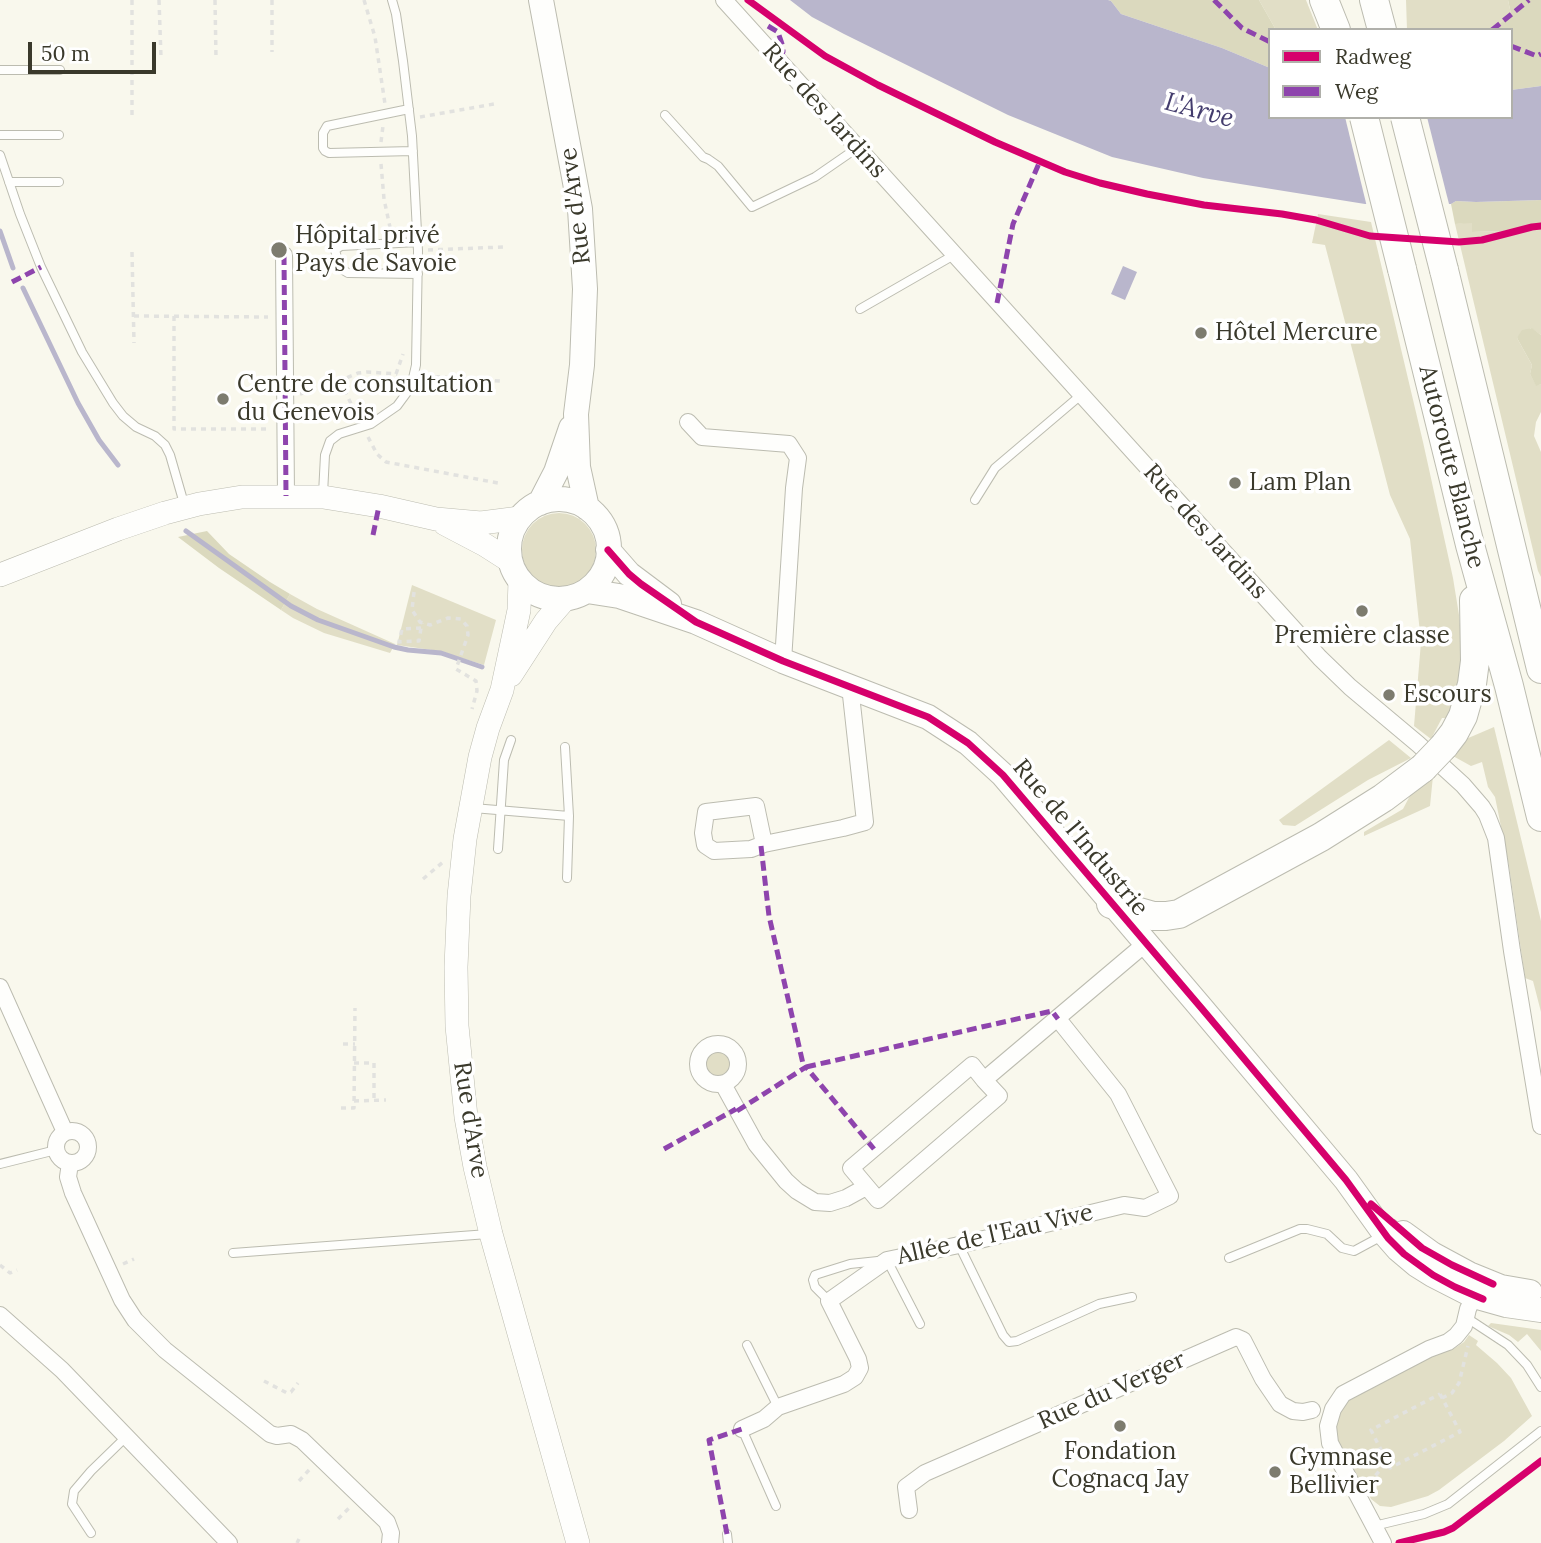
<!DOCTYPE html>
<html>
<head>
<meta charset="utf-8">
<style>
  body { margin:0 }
  #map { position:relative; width:1541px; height:1543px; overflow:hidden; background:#f9f8ed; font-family:Lora,serif }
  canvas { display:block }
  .legend { position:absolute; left:1268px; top:28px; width:245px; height:91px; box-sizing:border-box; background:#fff; border:2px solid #b0b0aa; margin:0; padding:9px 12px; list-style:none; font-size:21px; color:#3a392b }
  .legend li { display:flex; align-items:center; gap:14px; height:35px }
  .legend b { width:35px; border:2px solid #b0b0aa }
  .scale { position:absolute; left:28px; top:42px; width:128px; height:32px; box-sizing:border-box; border:4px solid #3a392b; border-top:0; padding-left:9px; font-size:21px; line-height:24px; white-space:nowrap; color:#3a392b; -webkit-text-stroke:5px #fff; paint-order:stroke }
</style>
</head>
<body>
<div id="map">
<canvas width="1541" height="1543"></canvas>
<ul class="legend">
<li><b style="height:9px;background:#d6006c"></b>Radweg</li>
<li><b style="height:9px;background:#8e44ad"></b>Weg</li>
</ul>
<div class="scale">50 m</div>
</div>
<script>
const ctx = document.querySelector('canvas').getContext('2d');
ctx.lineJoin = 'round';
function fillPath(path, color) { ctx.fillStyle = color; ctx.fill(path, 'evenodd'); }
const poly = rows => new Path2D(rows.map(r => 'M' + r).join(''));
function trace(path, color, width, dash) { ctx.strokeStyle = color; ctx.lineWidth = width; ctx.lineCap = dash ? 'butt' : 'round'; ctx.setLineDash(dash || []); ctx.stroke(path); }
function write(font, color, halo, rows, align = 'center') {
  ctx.font = font + ' Lora,serif'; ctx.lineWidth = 7; ctx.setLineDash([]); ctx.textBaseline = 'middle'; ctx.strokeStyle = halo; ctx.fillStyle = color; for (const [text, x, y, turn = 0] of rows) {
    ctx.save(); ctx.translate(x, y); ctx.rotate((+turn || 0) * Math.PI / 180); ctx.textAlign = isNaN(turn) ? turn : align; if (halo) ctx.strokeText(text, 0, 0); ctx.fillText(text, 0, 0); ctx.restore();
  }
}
fillPath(poly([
  [1259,0,1306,0,1318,30,1276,30],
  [1406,0,1508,0,1511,14,1492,30,1407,30],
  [1318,214,1371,222,1423,442,1453,578,1459,615,1462,646,1461,666,1453,706,1446,718,1442,718,1431,739,1414,726,1421,642,1410,539,1390,495,1325,245,1312,243],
  [1472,222,1472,232,1541,230,1541,335,1531,328,1517,338,1532,365,1530,374,1536,385,1541,384,1541,412,1536,422,1534,436,1541,452,1541,577,1538,571,1455,224],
  '522 550a37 37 0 1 1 74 0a37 37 0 1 1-74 0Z',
  [412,585,496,620,484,665,439,651,397,645],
  [290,594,317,609,395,644,390,653,324,633,293,618,281,610],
  [1494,727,1541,921,1541,1012,1533,981,1525,978,1509,866,1495,797,1488,787,1482,762,1471,766,1453,756,1466,739],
  [1389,740,1411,758,1368,780,1295,826,1283,825,1279,820],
  [1433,776,1430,806,1364,836,1364,832,1403,809,1414,788],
  '703 1064a15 15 0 1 1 30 0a15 15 0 1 1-30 0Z',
  [1491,1323,1541,1330,1541,1351,1527,1334,1518,1342,1509,1335,1488,1326],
  [1469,1335,1478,1341,1476,1345,1497,1363,1511,1378,1532,1416,1504,1441,1439,1490,1428,1496,1391,1507,1380,1506,1371,1499,1363,1482,1358,1484,1335,1436,1337,1416,1348,1399,1430,1356,1455,1348,1464,1342]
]), '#e1dec6');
fillPath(poly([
  [1108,0,1259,0,1276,30,1270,30,1270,68,1222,48,1121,14,1111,1],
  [1508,0,1541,0,1541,86,1511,90,1511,30,1492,30,1511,14],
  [1541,200,1541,230,1472,232,1472,223,1455,224,1451,204,1456,201,1476,202],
  [1532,328,1541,335,1541,384,1536,386,1530,374,1532,365,1517,338,1522,330],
  [207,531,229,554,270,582,290,594,281,610,219,568,178,537]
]), '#dbd9be');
fillPath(poly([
  [790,0,1108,0,1111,1,1121,14,1222,48,1270,68,1270,117,1511,117,1511,90,1541,86,1541,200,1476,202,1456,201,1451,204,1365,204,1203,178,1112,157,1008,115,844,34,812,17],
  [1123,266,1137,272,1125,300,1111,294]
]), '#b9b6cc');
fillPath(poly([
  [1345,117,1427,117,1450,208,1367,207]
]), '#f9f8ed');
trace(poly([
  [0,231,13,268],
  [23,288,78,403,99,440,118,465],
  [186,531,291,606,318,620,394,647,408,650,441,653,482,667]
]), '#b9b6cc', 5);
const lane = poly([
  [0,70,60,70],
  [409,109,327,126,323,133,323,148,325,151,329,153,413,151],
  [665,115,703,157,708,159,718,166,752,207,815,177,857,148],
  [0,135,59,135],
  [0,155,20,214,41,267,82,352,113,403,123,416,136,427,155,436,165,445,170,455,185,507],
  [9,182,59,182],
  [418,274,348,273,343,270,339,265,335,250,341,246,418,242],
  [860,309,954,255],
  [323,494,325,455,330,441,339,434,371,424,397,406,411,387,416,365,418,251,412,136,403,61,396,14,392,0],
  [975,500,995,468,1081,395],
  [565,747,569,816],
  [473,808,569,816,567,878],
  [498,849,504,760,511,740],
  [0,1164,56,1150],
  [959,1245,1003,1335,1009,1342,1017,1341,1099,1304,1132,1297],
  [233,1253,488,1234],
  [1229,1258,1300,1229,1307,1229,1327,1234,1342,1248,1354,1251,1380,1237,1393,1224],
  [829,1301,815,1287,813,1280,815,1275,850,1264,887,1260,920,1324],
  [1467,1318,1508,1345,1527,1365,1541,1387],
  [747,1345,778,1407],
  [742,1429,776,1506],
  [1374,1526,1424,1514,1448,1504,1541,1431],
  [91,1533,72,1504,74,1491,91,1471,127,1436],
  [727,1534,728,1543]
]);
const street = poly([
  [724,0,1320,658,1350,687,1418,744,1463,785,1482,807,1487,815,1496,838,1512,951,1541,1126],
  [284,255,286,496],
  [688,422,702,437,789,444,798,458,794,488,783,661],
  [764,844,756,806,706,812,703,833,705,845,714,851,751,849,764,844,843,828,865,822,850,686],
  [0,987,65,1132],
  '698 1064a20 20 0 1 1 40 0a20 20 0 1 1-40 0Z',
  [984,1080,999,1096,878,1200,851,1168,972,1065,984,1080,1145,944],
  [723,1084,756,1144,786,1181,797,1191,815,1202,830,1203,846,1198,866,1187],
  '56 1147a16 16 0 1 1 32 0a16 16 0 1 1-32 0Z',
  [70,1163,68,1177,73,1193,122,1300,135,1320,165,1350,270,1434,277,1436,291,1434,302,1440,387,1522,391,1533,390,1543],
  [0,1315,62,1370,229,1543],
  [742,1429,764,1419,778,1407,844,1384,855,1377,860,1368,858,1359,829,1301,887,1260,959,1245,1124,1205,1145,1208,1170,1196,1118,1094,1058,1019],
  [909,1510,906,1487,925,1473,1236,1337,1243,1340,1263,1379,1280,1404,1293,1411,1303,1412,1312,1410],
  [1383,1543,1330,1443,1328,1426,1333,1409,1343,1394,1429,1349,1448,1342,1456,1336,1464,1326,1468,1309,1474,1296,1482,1291]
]);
const secondary = poly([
  [445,524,485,545,510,561],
  [0,575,118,529,165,513,199,504,242,497,323,497,379,506,436,519,481,523,520,518],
  [520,581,519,610,515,629,502,690,488,728,480,757,465,839,459,896,456,967,457,1026,466,1117,475,1167,491,1234,578,1543],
  [511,675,546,621,565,599]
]);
const primary = poly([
  [541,0,580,209,585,289,582,365,576,414,578,467,587,508],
  '509 549a50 50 0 1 1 100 0a50 50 0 1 1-100 0Z',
  [540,503,556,472,571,428],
  [608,550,629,574,669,604],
  [587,591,619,596,696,622,783,661,928,717,968,743,1003,775,1203,1010,1346,1180,1384,1233,1398,1249,1417,1265,1433,1275,1474,1296,1506,1305,1541,1310],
  [1403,1233,1432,1254,1469,1274,1501,1287,1530,1292]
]);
const highway = poly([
  [1324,0,1336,30],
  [1374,0,1382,30],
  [1402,269,1470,545,1509,686,1541,817],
  [1444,270,1541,669],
  [1444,746,1454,733,1463,716,1472,684,1475,661,1474,600],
  [1111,904,1153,916,1166,916,1179,914,1321,837,1383,798,1423,768]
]);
trace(lane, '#bcbcb0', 10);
trace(street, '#bcbcb0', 18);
trace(secondary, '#bcbcb0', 24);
trace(primary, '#bcbcb0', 26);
trace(highway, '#bcbcb0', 30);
trace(poly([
  [132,0,132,115],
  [159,0,161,58],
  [215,0,216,58],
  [272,0,272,52],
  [364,0,375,37,385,104],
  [806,43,825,56,878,85,995,142,1065,172,1100,183,1147,194,1204,205,1282,214,1316,220,1371,236],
  [420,117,494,104],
  [381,142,383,126],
  [381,164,384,199,391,232],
  [1459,241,1482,240,1532,227,1541,226],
  [428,250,503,247],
  [132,252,134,343],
  [134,316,268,317],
  [174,316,174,429,269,429],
  [396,374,403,354],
  [425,376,500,381],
  [340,381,358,418],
  [300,394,327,386,358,373,367,372,397,374],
  [368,437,377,454,386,462,498,483],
  [414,592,412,610,420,622,430,625,448,618,461,619,467,626,468,635,456,669,476,681,477,691,472,709],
  [421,628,402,629,399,642,419,641,421,628,422,623],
  [423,879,443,862],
  [343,1044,355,1044],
  [354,1063,374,1063,374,1100],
  [354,1101,386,1100],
  [341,1108,354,1108,355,1008],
  [123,1264,134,1259],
  [0,1265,10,1273,17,1270],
  [264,1381,287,1393,291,1392,298,1383],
  [1440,1394,1460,1432,1390,1468,1371,1430,1440,1394],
  [1442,1398,1452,1393,1459,1383,1468,1346],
  [299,1481,309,1470],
  [1369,1483,1387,1462],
  [338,1519,349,1508],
  [297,1543,299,1539],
  [1399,1543,1444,1532,1453,1528,1541,1461]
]), '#e2e2df', 3.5, [5, 5]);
trace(lane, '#fefefc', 8);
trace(street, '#fefefc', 16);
trace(secondary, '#fefefc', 23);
trace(primary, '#fefefc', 24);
trace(highway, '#fefefc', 28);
const highwayBridge = poly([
  [1364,117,1402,269],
  [1405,117,1444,270],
  [1423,768,1444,746]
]);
trace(highwayBridge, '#bcbcb0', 30, []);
trace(highwayBridge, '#fefefc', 28);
trace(poly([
  [1214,0,1242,28,1270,42],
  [768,26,778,32,783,47,783,52,776,58],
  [1492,30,1529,0],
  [1511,46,1537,56,1541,54],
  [284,255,286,496],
  [12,282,41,267],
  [997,303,1013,224,1040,161],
  [373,535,379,506],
  [761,846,769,916,804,1068],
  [806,1067,1052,1011,1058,1019],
  [737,1111,806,1067,874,1149],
  [664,1149,736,1109],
  [727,1534,709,1440,742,1429]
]), '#8e44ad', 5, [10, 5]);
trace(poly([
  [748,0,825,56,878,85,995,142,1065,172,1100,183,1147,194,1204,205,1282,214,1316,220,1370,236,1459,242,1482,240,1532,227,1541,226],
  [608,550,629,574,641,584,696,622,783,661,928,717,968,743,1003,775,1203,1010,1346,1180,1388,1238,1404,1254,1433,1275,1455,1287,1483,1299],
  [1371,1204,1422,1248,1452,1265,1493,1284],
  [1399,1543,1444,1532,1453,1528,1541,1461]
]), '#d6006c', 7);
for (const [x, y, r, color] of [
  [279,250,9,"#7d7c6f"],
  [1201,333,7,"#7d7c6f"],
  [223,399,7,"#7d7c6f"],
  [1235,483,7,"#7d7c6f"],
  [1362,611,7,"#7d7c6f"],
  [1389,695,7,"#7d7c6f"],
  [1120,1426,7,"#7d7c6f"],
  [1275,1472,7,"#7d7c6f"]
]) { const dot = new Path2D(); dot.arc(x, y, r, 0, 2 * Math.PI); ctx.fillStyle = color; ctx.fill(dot); trace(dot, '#fff', 2.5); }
write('24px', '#3a392b', '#fff', [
  ["Rue des Jardins",824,111,48],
  ["Rue d'Arve",576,206,-97],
  ["Autoroute Blanche",1451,467,76],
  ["Rue des Jardins",1205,532,48],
  ["Rue de l'Industrie",1080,838,50],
  ["Rue d'Arve",470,1120,81],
  ["Allée de l'Eau Vive",995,1235,-13],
  ["Rue du Verger",1112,1391,-24]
]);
write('24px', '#3a392b', '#fff', [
  ["Hôpital privé",295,236],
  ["Pays de Savoie",295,264],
  ["Hôtel Mercure",1215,333],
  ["Centre de consultation",237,385],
  ["du Genevois",237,413],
  ["Lam Plan",1249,483],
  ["Première classe",1362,636,"center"],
  ["Escours",1403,695],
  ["Fondation",1120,1452,"center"],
  ["Cognacq Jay",1120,1480,"center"],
  ["Gymnase",1289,1458],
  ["Bellivier",1289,1486]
], 'left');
write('italic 26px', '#433c6d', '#fff', [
  ["L'Arve",1199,111,15]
]);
</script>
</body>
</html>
